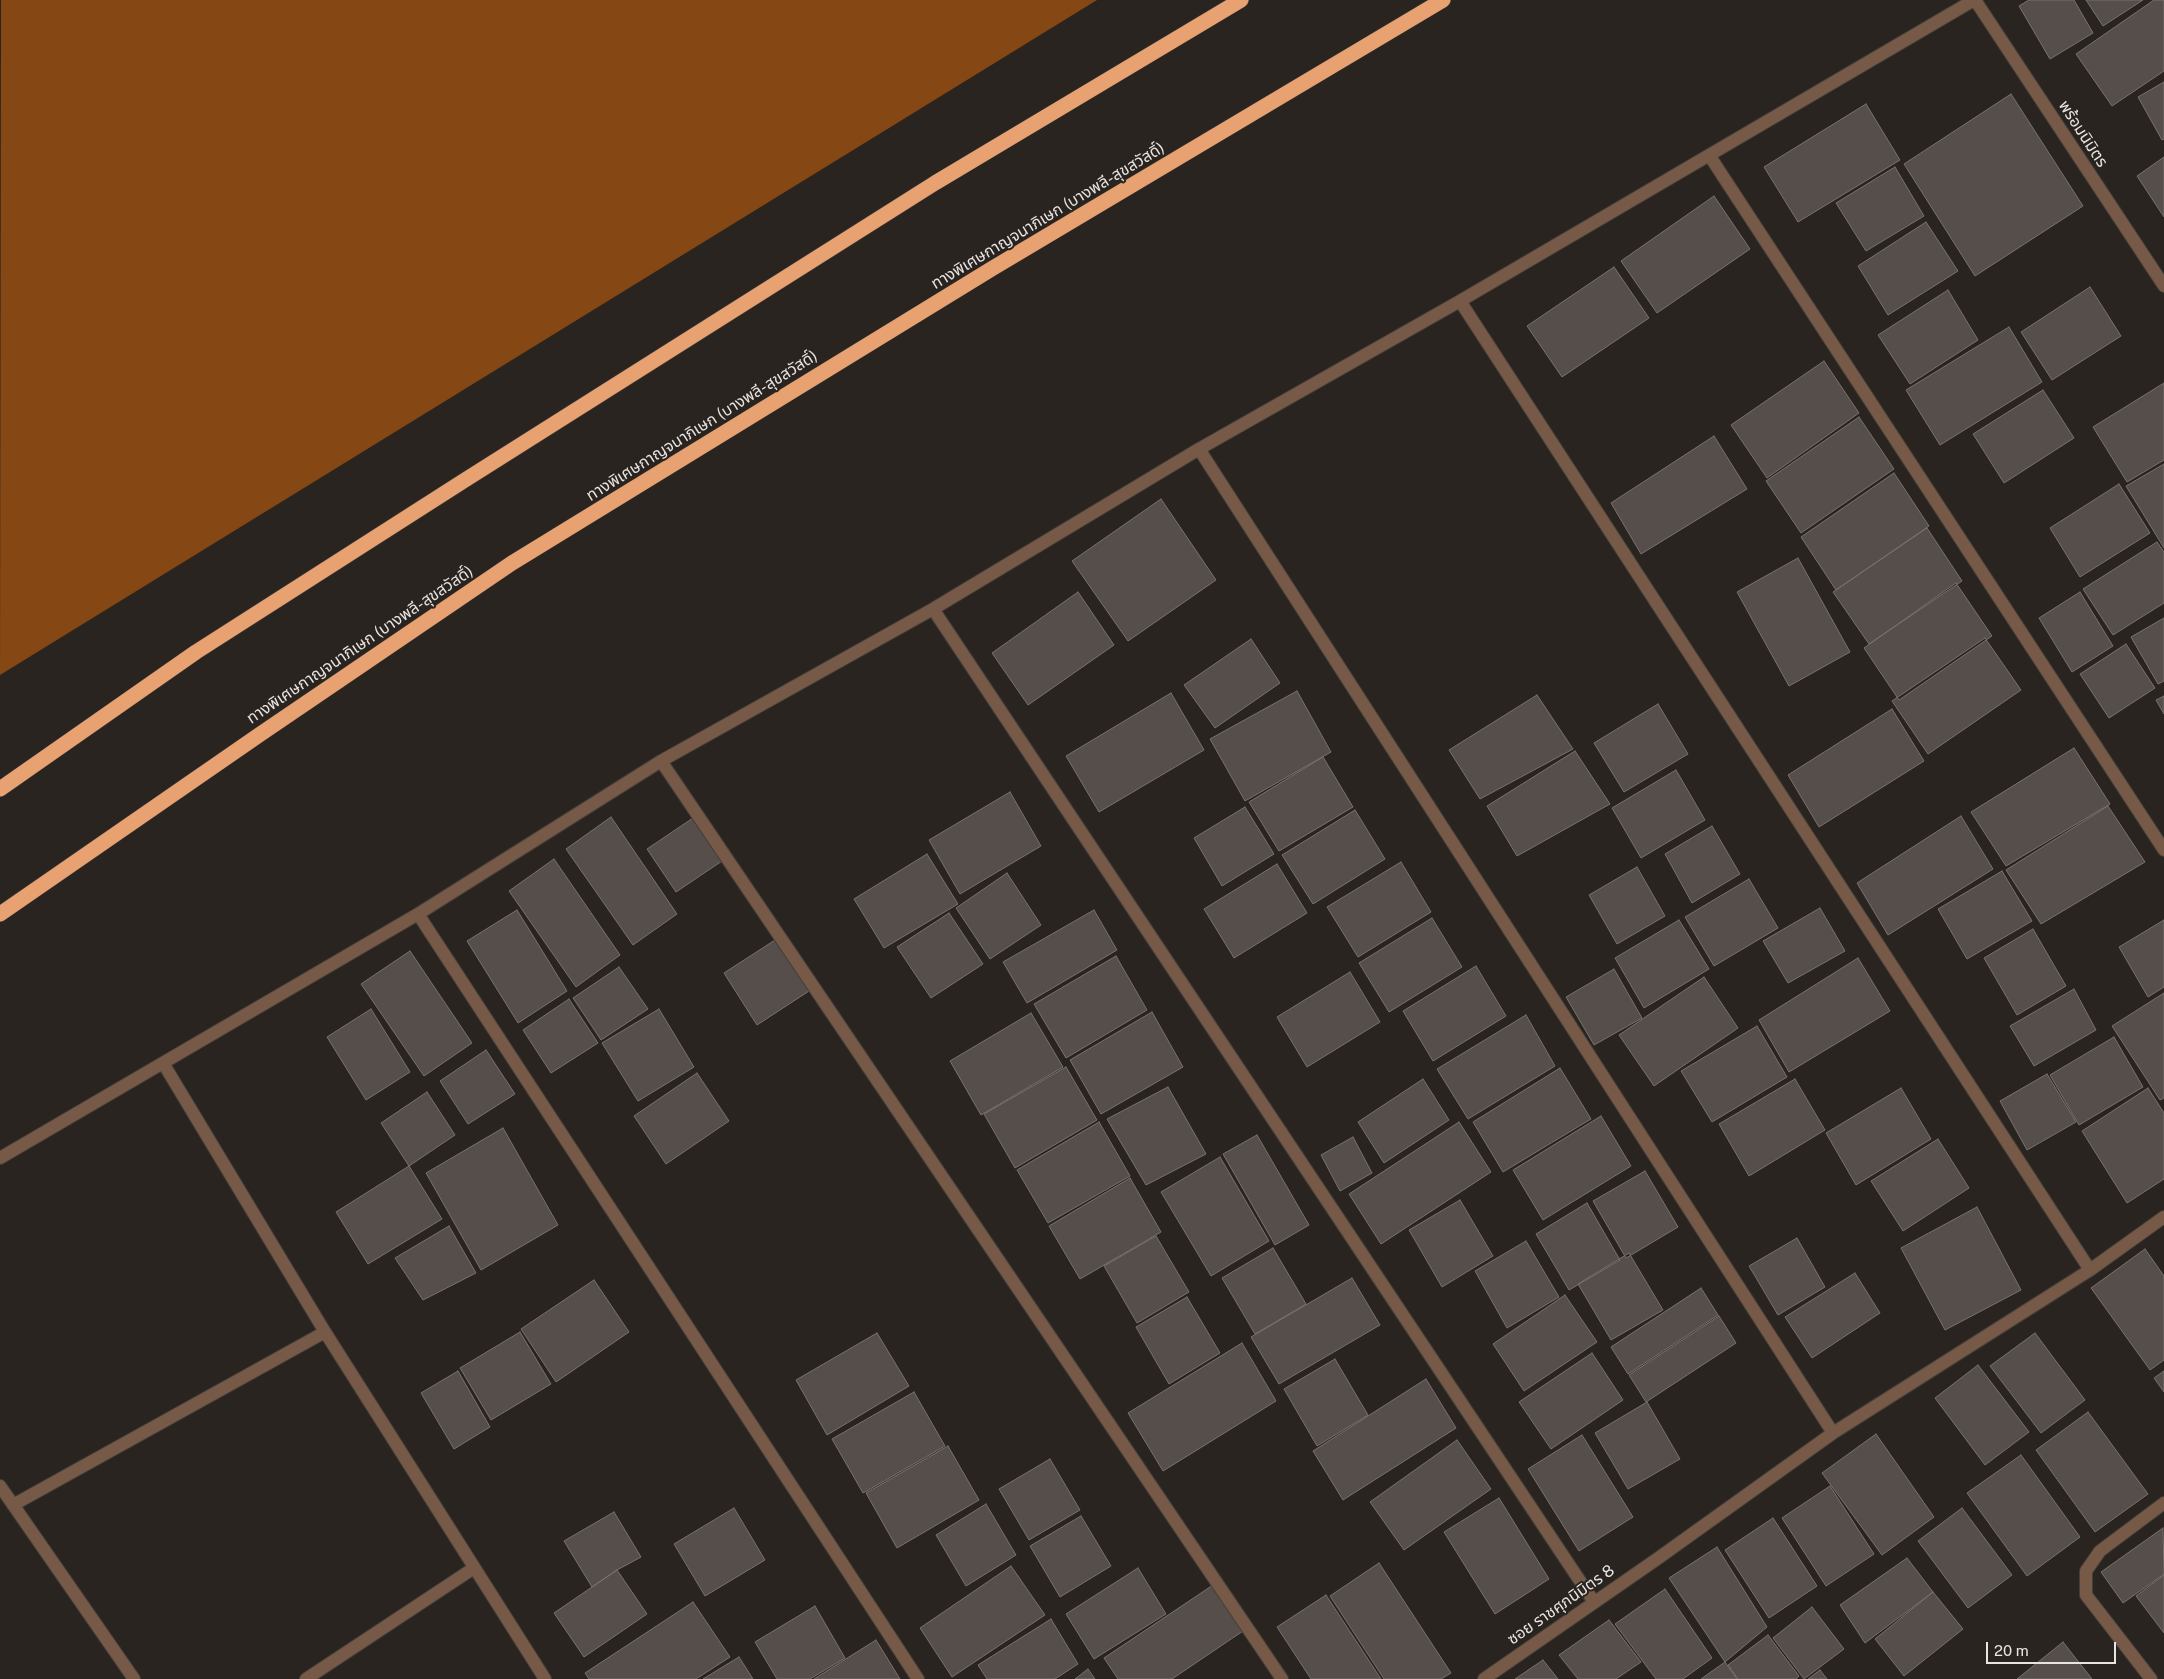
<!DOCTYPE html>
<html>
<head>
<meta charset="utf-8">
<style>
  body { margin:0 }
  #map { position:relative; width:2164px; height:1679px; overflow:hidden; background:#2a2420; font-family:"Public Sans",sans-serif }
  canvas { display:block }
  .scale { position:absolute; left:1986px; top:1642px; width:130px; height:22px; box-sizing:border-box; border:2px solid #e8e4e1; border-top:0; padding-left:6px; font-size:15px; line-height:18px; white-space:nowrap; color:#e8e4e1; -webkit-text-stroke:4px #2a2420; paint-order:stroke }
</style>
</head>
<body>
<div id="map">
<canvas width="2164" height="1679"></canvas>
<div class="scale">20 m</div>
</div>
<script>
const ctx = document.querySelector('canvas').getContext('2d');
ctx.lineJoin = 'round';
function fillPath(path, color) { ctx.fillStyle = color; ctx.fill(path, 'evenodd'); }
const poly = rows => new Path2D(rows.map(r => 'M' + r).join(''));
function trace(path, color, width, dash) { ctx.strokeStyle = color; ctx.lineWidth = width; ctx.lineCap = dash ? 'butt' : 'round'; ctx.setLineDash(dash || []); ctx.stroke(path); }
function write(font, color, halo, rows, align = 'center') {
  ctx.font = font + ' "Public Sans","Noto Sans Thai",sans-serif'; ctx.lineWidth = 4; ctx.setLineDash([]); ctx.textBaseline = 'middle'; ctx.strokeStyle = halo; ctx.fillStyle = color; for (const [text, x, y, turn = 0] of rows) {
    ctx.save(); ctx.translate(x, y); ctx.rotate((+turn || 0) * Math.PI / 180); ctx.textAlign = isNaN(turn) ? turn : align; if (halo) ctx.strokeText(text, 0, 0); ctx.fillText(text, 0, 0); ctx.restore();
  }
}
fillPath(poly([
  [1,0,1097,0,0,675]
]), '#854713');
const building = poly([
  [2029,0,2074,0,2093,33,2050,59,2019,6,2029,0],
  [2086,0,2143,0,2103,26,2086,0],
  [2154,0,2164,0,2164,71,2112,106,2076,54,2154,0],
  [2164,82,2164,139,2162,140,2138,97,2164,82],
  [2011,94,2083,206,1975,276,1904,164,2011,94],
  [1866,104,1900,160,1798,222,1764,167,1866,104],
  [2164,157,2164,217,2137,176,2164,157],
  [1895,167,1924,216,1866,251,1836,203,1895,167],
  [1714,196,1750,249,1657,313,1621,261,1714,196],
  [1926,222,1958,271,1888,315,1858,266,1926,222],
  [1614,267,1649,318,1562,377,1527,326,1614,267],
  [2090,287,2121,336,2052,380,2021,332,2090,287],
  [1948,290,1978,340,1910,384,1878,335,1948,290],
  [2009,327,2042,382,1940,445,1906,390,2009,327],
  [1824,361,1859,413,1767,478,1731,425,1824,361],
  [2164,383,2164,460,2127,482,2093,427,2164,383],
  [2043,390,2074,438,2004,483,1973,434,2043,390],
  [1859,417,1894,469,1801,533,1766,481,1859,417],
  [1714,436,1747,489,1641,554,1611,503,1714,436],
  [2164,464,2164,548,2126,486,2164,464],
  [1894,473,1929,526,1836,590,1801,537,1894,473],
  [2119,484,2150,533,2080,577,2050,528,2119,484],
  [1161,499,1216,580,1128,641,1072,561,1161,499],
  [1927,528,1962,581,1869,644,1833,592,1927,528],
  [2157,542,2164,552,2164,603,2113,635,2083,589,2157,542],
  [1798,558,1850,652,1789,686,1737,592,1798,558],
  [1956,583,1992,636,1899,700,1864,648,1956,583],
  [1078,592,1114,645,1028,705,992,653,1078,592],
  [2080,592,2113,646,2072,672,2039,618,2080,592],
  [2164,618,2164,681,2158,684,2131,637,2164,618],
  [1985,638,2021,690,1928,754,1892,701,1985,638],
  [1251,639,1280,683,1215,728,1184,685,1251,639],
  [2126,644,2155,688,2109,718,2080,674,2126,644],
  [1297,691,1331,752,1245,801,1210,739,1297,691],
  [1171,693,1204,750,1099,812,1066,756,1171,693],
  [1537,695,1573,749,1480,799,1449,750,1537,695],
  [2164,696,2164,714,2156,700,2164,696],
  [1658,704,1688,754,1624,792,1594,743,1658,704],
  [1892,709,1924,761,1819,827,1788,775,1892,709],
  [2074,748,2110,804,2006,866,1971,812,2074,748],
  [1575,751,1610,804,1517,856,1487,806,1575,751],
  [1323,757,1353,807,1279,851,1249,802,1323,757],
  [1676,770,1705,820,1641,858,1612,808,1676,770],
  [1010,792,1041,846,960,894,929,840,1010,792],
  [2108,806,2145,862,2041,924,2006,870,2108,806],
  [1245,807,1274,854,1222,886,1194,838,1245,807],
  [1355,810,1385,859,1313,904,1282,855,1355,810],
  [1961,816,1993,869,1888,935,1857,883,1961,816],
  [611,817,677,914,633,945,566,849,611,817],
  [693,818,722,861,676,892,647,849,693,818],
  [1712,826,1740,874,1692,903,1665,854,1712,826],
  [927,854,958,904,884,948,854,899,927,854],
  [554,859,620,955,576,987,509,891,554,859],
  [1401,862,1431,912,1358,957,1327,907,1401,862],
  [1277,864,1307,913,1234,958,1204,909,1277,864],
  [1637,867,1665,916,1617,944,1589,895,1637,867],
  [2002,871,2032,921,1967,959,1938,909,2002,871],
  [1007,873,1041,925,990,959,956,908,1007,873],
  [1749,879,1778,928,1714,966,1685,917,1749,879],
  [1820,908,1845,951,1788,983,1763,941,1820,908],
  [517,910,567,991,518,1023,467,941,517,910],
  [1094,910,1117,950,1027,1003,1003,962,1094,910],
  [949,913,983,964,931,998,897,947,949,913],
  [1432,918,1462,967,1389,1012,1359,963,1432,918],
  [1679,920,1709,969,1644,1008,1615,958,1679,920],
  [2164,920,2164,987,2148,997,2119,947,2164,920],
  [2033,929,2066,986,2017,1015,1984,958,2033,929],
  [775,940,809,991,757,1025,724,973,775,940],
  [410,951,472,1043,424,1076,361,984,410,951],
  [1116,956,1147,1010,1066,1058,1034,1004,1116,956],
  [1858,958,1890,1011,1789,1072,1759,1020,1858,958],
  [1476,966,1506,1016,1433,1061,1403,1011,1476,966],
  [619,967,648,1009,601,1040,573,998,619,967],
  [1614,969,1642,1018,1594,1045,1566,997,1614,969],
  [1350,972,1380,1022,1307,1067,1277,1017,1350,972],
  [1704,977,1738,1028,1654,1086,1619,1035,1704,977],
  [2074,989,2096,1030,2034,1066,2010,1026,2074,989],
  [2164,993,2164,1098,2160,1100,2112,1026,2164,993],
  [569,999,598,1043,551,1073,523,1030,569,999],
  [371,1009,410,1072,366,1100,327,1037,371,1009],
  [659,1009,694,1067,638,1101,602,1043,659,1009],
  [1152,1012,1183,1067,1101,1114,1070,1060,1152,1012],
  [1031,1013,1063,1067,981,1115,950,1061,1031,1013],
  [1526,1015,1555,1066,1468,1119,1437,1069,1526,1015],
  [1757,1026,1787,1077,1712,1122,1681,1071,1757,1026],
  [2114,1037,2143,1087,2079,1125,2050,1075,2114,1037],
  [486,1050,515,1094,468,1124,440,1081,486,1050],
  [1066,1067,1097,1120,1015,1168,984,1114,1066,1067],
  [1560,1068,1591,1119,1503,1172,1473,1122,1560,1068],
  [697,1073,729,1121,666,1164,634,1116,697,1073],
  [2047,1074,2076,1122,2027,1150,2000,1101,2047,1074],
  [1423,1079,1449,1120,1384,1163,1358,1122,1423,1079],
  [1795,1079,1825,1130,1749,1176,1719,1124,1795,1079],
  [1168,1087,1206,1154,1146,1185,1107,1119,1168,1087],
  [1901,1088,1931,1139,1856,1185,1826,1133,1901,1088],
  [2148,1088,2164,1113,2164,1179,2127,1203,2082,1131,2148,1088],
  [427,1092,455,1135,409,1166,381,1123,427,1092],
  [1601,1116,1631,1166,1543,1220,1513,1170,1601,1116],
  [1099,1122,1130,1176,1048,1223,1017,1170,1099,1122],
  [1459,1122,1491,1172,1381,1244,1349,1194,1459,1122],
  [503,1128,558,1225,481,1270,426,1173,503,1128],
  [1257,1135,1309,1225,1275,1245,1223,1154,1257,1135],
  [1353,1137,1372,1173,1340,1191,1321,1155,1353,1137],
  [1938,1139,1969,1188,1903,1231,1871,1181,1938,1139],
  [1220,1157,1269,1241,1211,1276,1161,1192,1220,1157],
  [409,1166,442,1219,368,1264,336,1212,409,1166],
  [1645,1171,1678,1227,1626,1258,1593,1201,1645,1171],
  [1130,1178,1161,1232,1080,1279,1049,1226,1130,1178],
  [1460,1200,1493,1256,1442,1287,1409,1230,1460,1200],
  [1587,1203,1620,1260,1569,1290,1536,1234,1587,1203],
  [1977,1207,2021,1290,1945,1330,1901,1248,1977,1207],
  [449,1226,476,1273,423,1300,395,1258,449,1226],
  [1156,1236,1189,1292,1137,1323,1104,1266,1156,1236],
  [1797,1238,1825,1287,1778,1315,1749,1266,1797,1238],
  [1526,1241,1559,1297,1507,1328,1475,1271,1526,1241],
  [1273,1248,1306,1304,1255,1334,1222,1278,1273,1248],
  [2145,1249,2164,1276,2164,1360,2150,1370,2091,1288,2145,1249],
  [1629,1253,1663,1310,1611,1340,1578,1284,1629,1253],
  [1855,1273,1880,1313,1812,1358,1785,1317,1855,1273],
  [1352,1278,1380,1325,1279,1384,1251,1337,1352,1278],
  [594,1280,629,1332,556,1382,521,1329,594,1280],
  [1701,1288,1718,1315,1628,1374,1611,1347,1701,1288],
  [1565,1295,1597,1342,1524,1391,1493,1344,1565,1295],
  [1187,1297,1220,1353,1169,1384,1136,1327,1187,1297],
  [1719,1316,1736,1343,1646,1402,1629,1375,1719,1316],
  [520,1332,551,1384,491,1420,460,1368,520,1332],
  [877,1333,909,1386,827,1435,796,1380,877,1333],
  [2035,1333,2085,1400,2041,1433,1990,1366,2035,1333],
  [1242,1343,1276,1401,1163,1471,1128,1413,1242,1343],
  [1592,1353,1623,1400,1551,1449,1519,1402,1592,1353],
  [1335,1359,1368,1415,1317,1446,1284,1389,1335,1359],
  [1978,1365,2029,1432,1985,1465,1935,1398,1978,1365],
  [458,1371,490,1427,454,1449,421,1393,458,1371],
  [2164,1371,2164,1392,2154,1378,2164,1371],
  [1426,1379,1456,1428,1343,1500,1313,1451,1426,1379],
  [914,1392,945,1446,863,1493,832,1439,914,1392],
  [1647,1402,1680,1459,1628,1489,1595,1433,1647,1402],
  [2088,1412,2148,1494,2095,1532,2036,1450,2088,1412],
  [1876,1434,1934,1517,1882,1555,1822,1473,1876,1434],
  [1582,1435,1633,1517,1579,1551,1528,1469,1582,1435],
  [1457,1440,1491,1489,1404,1550,1370,1502,1457,1440],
  [948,1446,979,1500,897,1548,866,1493,948,1446],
  [2021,1455,2080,1537,2027,1576,1967,1493,2021,1455],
  [1050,1459,1080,1510,1029,1540,999,1489,1050,1459],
  [1830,1486,1874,1554,1826,1586,1782,1518,1830,1486],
  [1499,1498,1549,1579,1495,1614,1444,1532,1499,1498],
  [986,1504,1016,1555,966,1586,936,1535,986,1504],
  [734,1508,765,1560,705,1596,674,1544,734,1508],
  [1962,1508,2012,1575,1968,1608,1918,1541,1962,1508],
  [614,1512,641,1557,617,1570,592,1587,564,1541,614,1512],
  [1081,1516,1111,1566,1060,1597,1030,1546,1081,1516],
  [1773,1518,1817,1586,1769,1618,1725,1550,1773,1518],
  [2163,1528,2164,1574,2123,1603,2101,1572,2163,1528],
  [1717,1547,1767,1627,1725,1662,1669,1578,1717,1547],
  [1907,1558,1933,1592,1865,1643,1840,1605,1907,1558],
  [1379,1563,1451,1673,1441,1679,1384,1679,1330,1596,1379,1563],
  [1011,1566,1045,1615,952,1677,920,1628,1011,1566],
  [1138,1568,1166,1614,1094,1659,1066,1614,1138,1568],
  [617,1570,647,1614,584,1657,554,1613,617,1570],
  [2164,1575,2164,1633,2136,1596,2164,1575],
  [1213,1585,1243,1631,1172,1679,1118,1679,1104,1658,1213,1585],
  [1665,1589,1712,1658,1683,1679,1656,1679,1615,1624,1665,1589],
  [1933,1592,1963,1629,1904,1676,1875,1639,1933,1592],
  [1326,1595,1381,1679,1311,1679,1277,1627,1326,1595],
  [693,1602,730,1657,696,1679,589,1679,585,1673,693,1602],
  [815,1606,845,1658,810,1679,777,1679,755,1642,815,1606],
  [1812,1607,1844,1649,1804,1679,1773,1638,1812,1607],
  [1051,1619,1078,1664,1055,1679,987,1679,978,1665,1051,1619],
  [1609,1620,1641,1662,1616,1679,1578,1679,1559,1655,1609,1620],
  [1768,1635,1799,1676,1796,1679,1738,1679,1728,1665,1768,1635],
  [876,1640,900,1679,814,1679,876,1640],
  [2063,1642,2092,1679,2017,1679,2063,1642],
  [739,1657,753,1679,703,1679,739,1657],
  [1543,1660,1558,1679,1515,1679,1543,1660],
  [1725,1662,1737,1679,1701,1679,1725,1662],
  [1088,1669,1095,1679,1075,1679,1088,1669],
  [1820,1670,1827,1679,1808,1679,1820,1670]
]);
fillPath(building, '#554e4a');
trace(building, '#79726d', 1);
const minor = poly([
  [1975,0,2164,286],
  [1709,155,2164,850],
  [1460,301,2090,1270],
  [1199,449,1833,1433],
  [933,609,1594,1602],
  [661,761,1282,1679],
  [418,914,918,1679],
  [163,1063,325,1332,545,1679],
  [0,1158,418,914,661,761,933,609,1199,449,1460,301,1974,0],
  [0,1486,134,1679],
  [13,1505,325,1332],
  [306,1679,474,1568],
  [1484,1679,1657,1559,1833,1433,2090,1270,2164,1217],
  [2151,1679,2086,1595,2086,1571,2100,1551,2164,1503]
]);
const highway = poly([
  [0,789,196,652,465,480,935,183,1241,0],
  [0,914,259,735,512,563,993,268,1443,0]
]);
trace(minor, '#453f3b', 14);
trace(highway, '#453f3b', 16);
trace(minor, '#765a47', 12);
trace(highway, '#e8a272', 15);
write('16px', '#e8e4e1', '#2a2420', [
  ["พร้อมนิมิตร",2083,134,57],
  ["ทางพิเศษกาญจนาภิเษก (บางพลี-สุขสวัสดิ์)",1048,216,-31],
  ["ทางพิเศษกาญจนาภิเษก (บางพลี-สุขสวัสดิ์)",702,426,-32],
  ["ทางพิเศษกาญจนาภิเษก (บางพลี-สุขสวัสดิ์)",360,645,-34],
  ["ซอย ราชศุภนิมิตร 8",1561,1605,-35]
]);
</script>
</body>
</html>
